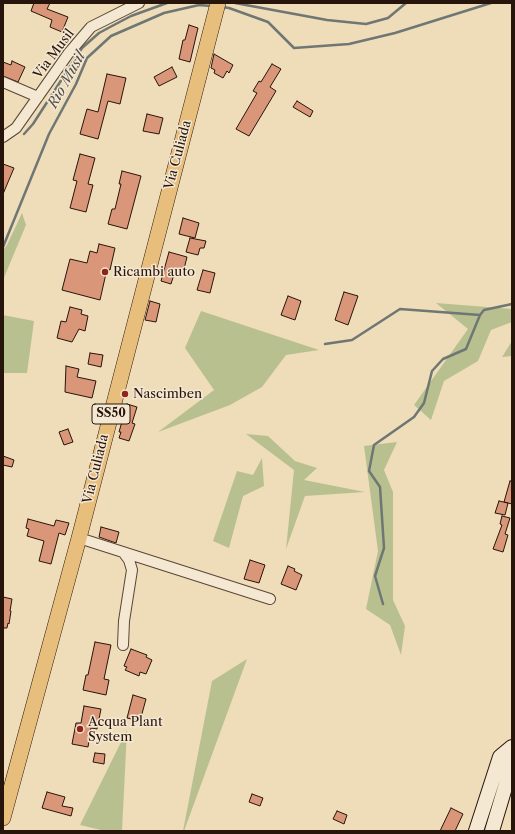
<!DOCTYPE html>
<html>
<head>
<meta charset="utf-8">
<style>
  body { margin:0 }
  #map { position:relative; width:515px; height:834px; overflow:hidden; background:#efdcb9; font-family:"Libre Caslon Text",serif }
  canvas { display:block }
  .frame { position:absolute; inset:0; border:4px solid #27140b; pointer-events:none }
</style>
</head>
<body>
<div id="map">
<canvas width="515" height="834"></canvas>
<div class="frame"></div>
</div>
<script>
const ctx = document.querySelector('canvas').getContext('2d');
ctx.lineJoin = 'round';
function fillPath(path, color) { ctx.fillStyle = color; ctx.fill(path, 'evenodd'); }
const poly = rows => new Path2D(rows.map(r => 'M' + r).join(''));
function trace(path, color, width, dash) { ctx.strokeStyle = color; ctx.lineWidth = width; ctx.lineCap = dash ? 'butt' : 'round'; ctx.setLineDash(dash || []); ctx.stroke(path); }
function write(font, color, halo, rows, align = 'center') {
  ctx.font = font + ' "Libre Caslon Text",serif'; ctx.lineWidth = 3; ctx.setLineDash([]); ctx.textBaseline = 'middle'; ctx.strokeStyle = halo; ctx.fillStyle = color; for (const [text, x, y, turn = 0] of rows) {
    ctx.save(); ctx.translate(x, y); ctx.rotate((+turn || 0) * Math.PI / 180); ctx.textAlign = isNaN(turn) ? turn : align; if (halo) ctx.strokeText(text, 0, 0); ctx.fillText(text, 0, 0); ctx.restore();
  }
}
fillPath(poly([
  [22,213,26,225,3,280,3,250,7,245],
  [436,303,512,309,512,322,491,330,478,361,444,381,431,420,414,405,468,329],
  [201,311,319,350,286,355,262,387,230,405,158,432,214,390,185,348],
  [3,315,34,321,27,373,3,373],
  [512,341,512,356,502,357],
  [246,434,268,436,295,461,317,468,304,480,365,492,305,496,286,549,294,470],
  [397,442,384,470,393,492,393,600,405,626,401,655,390,625,366,609,378,551,364,446],
  [262,458,264,486,243,496,229,548,213,541,237,471,253,475],
  [247,659,184,831,183,831,212,681],
  [127,730,122,831,105,831,80,825]
]), '#b9c090');
trace(poly([
  [235,3,327,20,366,24,388,18,406,3],
  [222,7,229,8,268,22,294,48,349,44,395,33,491,3],
  [24,134,33,124,82,48,99,33,112,26,131,16,167,3],
  [3,247,49,134,76,84,87,58,111,36,164,13,199,5,211,6],
  [325,344,352,340,400,309,480,315],
  [383,604,375,576,384,548,380,487,369,471,374,445,414,417,424,403,432,371,443,359,466,349,480,315,484,310,512,304]
]), '#6e7773', 2.5);
const building = poly([
  [34,3,50,3,47,9,68,17,62,32,50,27,52,20,31,11,34,3],
  [189,25,198,28,190,62,179,59,183,40,185,40,189,25],
  [214,54,233,65,229,73,227,71,223,78,214,73,215,70,211,68,214,54],
  [12,61,25,67,18,82,3,76,3,62,11,65,12,61],
  [272,64,281,69,270,87,276,91,249,136,236,129,257,93,253,91,259,81,261,82,272,64],
  [172,67,177,77,159,86,154,77,172,67],
  [107,74,126,78,120,104,108,101,98,139,80,134,87,109,98,112,107,74],
  [297,101,313,111,310,117,293,107,297,101],
  [147,114,163,118,159,134,143,131,147,114],
  [80,154,95,158,88,184,93,185,86,212,70,208,77,181,73,180,80,154],
  [3,164,14,168,3,194,3,164],
  [122,171,141,176,127,229,108,224,112,209,115,209,121,184,119,184,122,171],
  [183,218,199,223,195,238,179,234,183,218],
  [190,238,206,241,204,248,200,248,198,255,186,252,190,238],
  [99,244,115,248,110,270,107,269,100,300,62,290,70,259,87,263,90,251,97,253,99,244],
  [169,252,187,257,183,273,175,271,171,284,161,281,169,252],
  [203,270,215,273,210,293,197,290,203,270],
  [344,292,358,296,348,325,335,320,344,292],
  [288,296,301,301,295,320,281,315,288,296],
  [150,301,160,304,156,322,145,320,150,301],
  [70,307,82,310,81,314,88,316,85,331,79,329,72,342,57,338,61,321,66,322,70,307],
  [90,353,103,355,101,367,88,364,90,353],
  [66,366,79,369,77,377,96,381,92,398,65,392,66,366],
  [127,404,137,407,132,423,135,424,129,441,119,438,121,432,119,432,127,404],
  [68,429,73,442,64,445,59,432,68,429],
  [3,456,14,460,12,467,3,465,3,456],
  [510,481,512,481,512,504,504,502,510,481],
  [499,501,508,503,505,515,495,513,499,501],
  [502,516,510,518,505,534,508,535,503,552,493,549,502,525,500,524,502,516],
  [28,519,54,526,56,520,69,523,65,535,59,533,51,564,39,561,44,541,27,536,29,529,26,528,28,519],
  [101,527,119,532,116,543,99,537,101,527],
  [250,560,265,565,259,583,244,579,250,560],
  [288,566,295,569,294,571,302,575,296,590,281,584,288,566],
  [3,597,12,599,10,611,11,611,9,624,8,623,7,628,3,628,3,597],
  [95,642,111,645,104,679,109,680,106,695,83,690,86,675,88,675,95,642],
  [131,649,147,655,146,657,152,660,146,674,140,672,139,676,125,670,127,667,124,666,131,649],
  [133,695,146,699,140,721,127,718,133,695],
  [84,706,101,709,97,729,91,728,88,747,72,744,76,723,81,723,84,706],
  [95,753,105,754,104,764,93,762,95,753],
  [47,792,65,797,62,806,73,808,71,816,42,808,47,792],
  [252,794,263,798,260,806,249,802,252,794],
  [451,808,463,814,455,831,440,831,451,808],
  [337,811,347,815,344,824,333,819,337,811]
]);
fillPath(building, '#d99679');
trace(building, '#27140b', 1);
const street = poly([
  [3,82,38,97],
  [3,137,16,128,68,54,91,27,139,3],
  [79,538,270,599],
  [123,552,129,560,132,570,124,621,123,645]
]);
const secondary = poly([
  [476,831,500,757,512,747],
  [492,831,512,764]
]);
const primary = poly([
  [3,818,79,538,218,3]
]);
trace(street, '#594636', 12);
trace(secondary, '#27140b', 16);
trace(primary, '#27140b', 16);
trace(street, '#f5e8d2', 10);
trace(secondary, '#f5e8d2', 14);
trace(primary, '#e8be7c', 15);
for (const [x, y, r, color] of [
  [105,272,4,"#8f2418"],
  [125,394,4,"#8f2418"],
  [80,729,4,"#8f2418"]
]) { const dot = new Path2D(); dot.arc(x, y, r, 0, 2 * Math.PI); ctx.fillStyle = color; ctx.fill(dot); trace(dot, '#f5e8d2', 1.5); }
for (const [x, y, w] of [
  [111,414,38]
]) { const box = new Path2D(); box.roundRect(x - w / 2, y - 10, w, 20, 3); ctx.fillStyle = '#f5e8d2'; ctx.fill(box); trace(box, '#27140b', 1); }
write('bold 12px', '#27140b', null, [
  ["SS50",111,414]
]);
write('13px', '#27140b', '#f5e8d2', [
  ["Via Musil",54,54,-53],
  ["Via Culiada",178,155,-75],
  ["Via Culiada",96,469,-76]
]);
write('13px', '#27140b', '#f5e8d2', [
  ["Ricambi auto",113,272],
  ["Nascimben",133,394],
  ["Acqua Plant",88,722],
  ["System",88,737]
], 'left');
write('italic 14px', '#504e48', '#f5e8d2', [
  ["Rio Musil",67,80,-61]
]);
</script>
</body>
</html>
